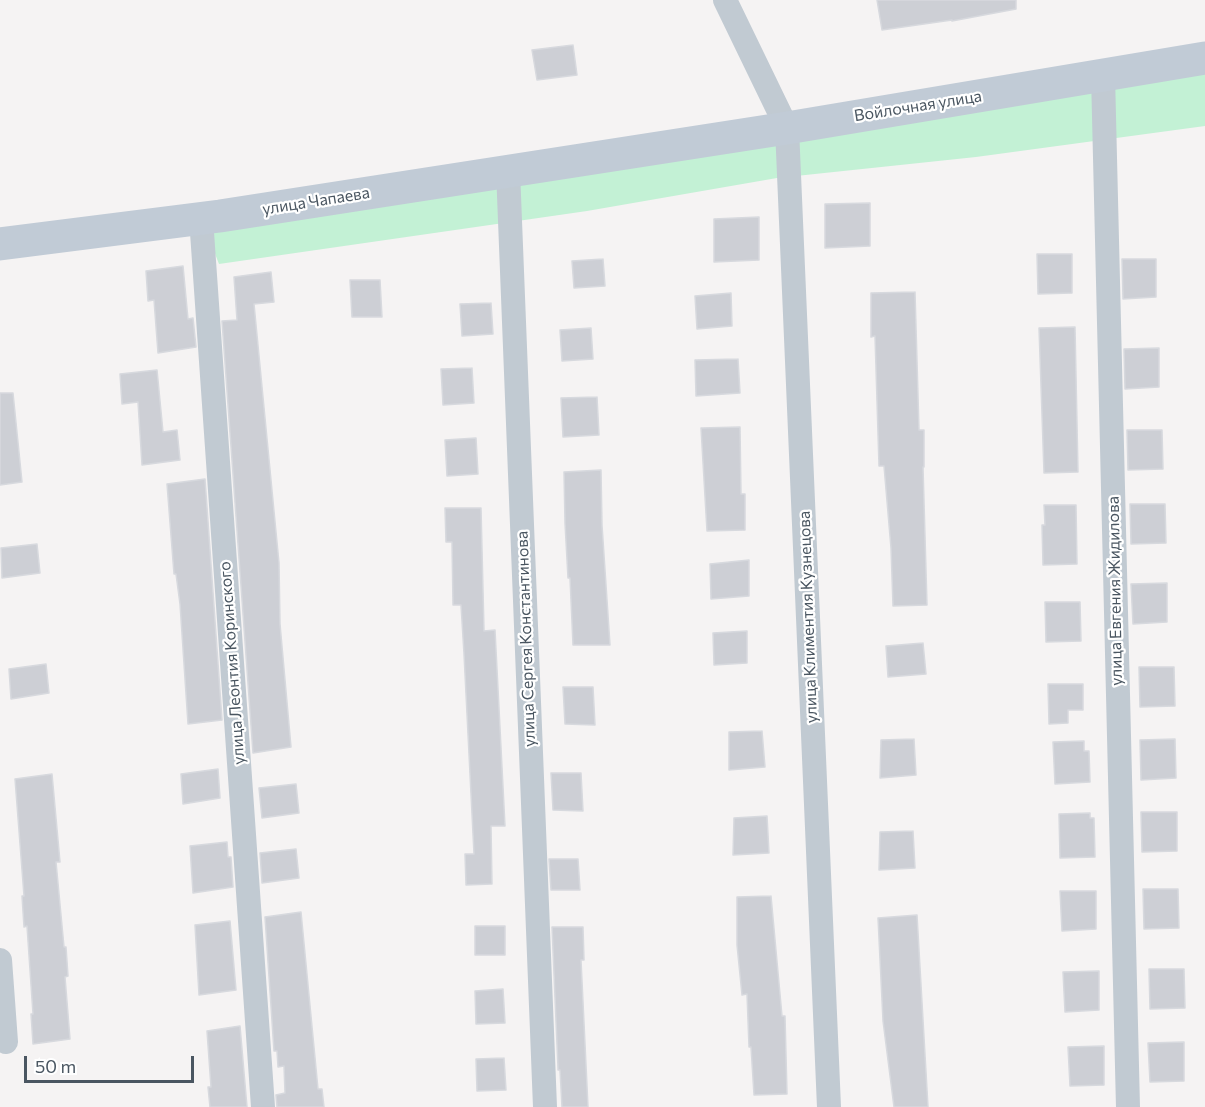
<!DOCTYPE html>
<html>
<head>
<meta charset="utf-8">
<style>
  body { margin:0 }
  #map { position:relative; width:1205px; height:1107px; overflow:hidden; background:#f5f3f3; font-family:Commissioner,sans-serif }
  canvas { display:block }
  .scale { position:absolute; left:24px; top:1056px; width:170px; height:27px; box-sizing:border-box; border:3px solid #4a5661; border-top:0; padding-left:8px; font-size:18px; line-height:21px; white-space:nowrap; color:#4a5661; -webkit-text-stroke:4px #fff; paint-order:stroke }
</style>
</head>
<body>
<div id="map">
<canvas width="1205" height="1107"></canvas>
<div class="scale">50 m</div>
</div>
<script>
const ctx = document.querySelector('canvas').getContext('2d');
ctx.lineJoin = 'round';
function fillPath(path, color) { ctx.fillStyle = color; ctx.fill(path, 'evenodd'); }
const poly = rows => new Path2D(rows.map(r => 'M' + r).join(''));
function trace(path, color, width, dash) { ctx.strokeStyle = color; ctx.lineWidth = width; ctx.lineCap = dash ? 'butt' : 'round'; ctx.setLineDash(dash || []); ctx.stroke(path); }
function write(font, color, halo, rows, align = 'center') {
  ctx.font = font + ' Commissioner,sans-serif'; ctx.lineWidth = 4.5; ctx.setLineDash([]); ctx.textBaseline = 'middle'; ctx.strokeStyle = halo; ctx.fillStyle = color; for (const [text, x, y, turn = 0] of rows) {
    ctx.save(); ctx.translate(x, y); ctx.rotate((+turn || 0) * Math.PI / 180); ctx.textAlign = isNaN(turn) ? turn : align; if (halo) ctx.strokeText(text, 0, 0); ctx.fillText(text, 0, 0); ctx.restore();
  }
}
fillPath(poly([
  [1205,69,1205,126,976,157,777,178,587,211,219,264,207,233]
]), '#c3f1d5');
const building = poly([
  [877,0,1016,0,1016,9,952,21,952,20,882,30,877,0],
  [573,45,577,75,537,80,532,50,573,45],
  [870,203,870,246,825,248,825,204,870,203],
  [759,217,759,260,714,262,714,219,759,217],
  [1037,254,1072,254,1072,293,1038,294,1037,254],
  [603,259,605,286,574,288,572,261,603,259],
  [1122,259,1156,259,1156,297,1123,299,1122,259],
  [183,266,188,319,193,318,196,347,158,353,154,300,148,301,146,271,183,266],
  [271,272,274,302,254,304,279,563,280,624,291,747,253,753,222,321,237,320,234,277,271,272],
  [350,280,380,280,382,317,352,317,350,280],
  [915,292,919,430,924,430,924,467,923,467,927,605,893,606,891,548,884,466,879,466,875,336,871,337,871,293,915,292],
  [731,293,732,326,697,329,695,296,731,293],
  [491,303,493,334,462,336,460,304,491,303],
  [1075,327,1078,472,1044,473,1039,328,1075,327],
  [591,328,593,359,562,361,560,330,591,328],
  [1159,348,1159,387,1125,389,1124,349,1159,348],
  [738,359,740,393,696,396,695,360,738,359],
  [472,368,474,403,443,405,441,369,472,368],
  [157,370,163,432,177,430,180,460,142,465,138,402,122,404,120,374,157,370],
  [0,393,13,393,22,482,0,485,0,393],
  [597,397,599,435,563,437,561,398,597,397],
  [740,427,741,494,745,494,745,530,707,531,701,428,740,427],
  [1127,430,1162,430,1163,469,1128,470,1127,430],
  [476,438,478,474,447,476,445,440,476,438],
  [601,470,602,525,610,645,573,645,570,578,568,578,565,523,564,472,601,470],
  [205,479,222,720,188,724,180,604,176,574,174,574,167,484,205,479],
  [1130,504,1165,504,1166,543,1131,544,1130,504],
  [1044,505,1076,505,1077,564,1043,565,1042,525,1045,525,1044,505],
  [445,508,481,508,484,631,495,630,505,826,491,826,492,884,466,885,465,854,474,854,464,654,461,605,453,605,452,542,446,542,445,508],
  [37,544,40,573,2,578,1,548,37,544],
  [749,560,749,596,711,599,710,564,749,560],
  [1167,583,1167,622,1133,624,1131,584,1167,583],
  [1045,602,1080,602,1081,641,1046,642,1045,602],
  [747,631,747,663,714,665,713,633,747,631],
  [923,643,926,674,888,677,886,646,923,643],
  [46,664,49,693,11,699,9,669,46,664],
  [1139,667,1174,667,1175,706,1140,707,1139,667],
  [1048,684,1083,684,1083,710,1068,710,1068,723,1049,724,1048,684],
  [563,687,593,687,595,725,565,724,563,687],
  [762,731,765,767,729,770,729,732,762,731],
  [914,739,916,775,880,778,881,740,914,739],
  [1175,739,1176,778,1141,780,1140,740,1175,739],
  [1084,741,1084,751,1089,751,1090,782,1055,784,1053,742,1084,741],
  [218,769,220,798,183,804,181,774,218,769],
  [551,773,581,773,583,811,553,810,551,773],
  [52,774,60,862,56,862,64,947,66,947,68,976,65,977,70,1039,33,1044,31,1014,33,1014,27,926,24,927,22,896,24,896,15,779,52,774],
  [296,784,299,813,262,818,259,788,296,784],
  [1141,812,1177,812,1177,851,1142,852,1141,812],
  [1090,813,1090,818,1094,818,1095,857,1060,858,1059,814,1090,813],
  [767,816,769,853,733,855,734,818,767,816],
  [913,831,915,868,879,870,880,832,913,831],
  [227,842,228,857,231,857,233,887,193,893,190,846,227,842],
  [296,849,299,878,262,883,260,853,296,849],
  [549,859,578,859,580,890,551,890,549,859],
  [1143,889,1178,889,1179,928,1144,929,1143,889],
  [1060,891,1096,891,1096,929,1062,931,1060,891],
  [771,896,782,1016,785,1016,787,1094,754,1095,751,1047,749,1047,747,994,742,995,737,945,737,897,771,896],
  [301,912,318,1089,322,1089,324,1107,277,1107,276,1095,285,1093,284,1066,278,1067,277,1051,274,1051,265,917,301,912],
  [917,915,928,1107,894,1107,883,1021,878,918,917,915],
  [230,921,236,990,199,995,195,925,230,921],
  [475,926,505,926,505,955,475,955,475,926],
  [552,927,583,927,584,960,581,960,588,1107,562,1107,560,1070,558,1070,558,1068,552,927],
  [1149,969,1184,969,1185,1008,1150,1009,1149,969],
  [1099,971,1099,1010,1065,1012,1063,972,1099,971],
  [503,989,505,1023,476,1024,475,991,503,989],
  [240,1026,247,1107,210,1107,208,1087,211,1087,207,1031,240,1026],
  [1184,1042,1184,1081,1150,1082,1148,1043,1184,1042],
  [1104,1046,1104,1085,1070,1086,1068,1047,1104,1046],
  [504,1058,506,1090,477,1091,476,1059,504,1058]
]);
fillPath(building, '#cdcfd5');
trace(building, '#d7d9de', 1.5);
trace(poly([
  [725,0,787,128,829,1107],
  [1103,75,1128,1107],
  [508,170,545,1107],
  [201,218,263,1107],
  [0,960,6,1042]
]), '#c1cad2', 24);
trace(poly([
  [0,244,220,216,787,128,1205,58]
]), '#c1cbd6', 33);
write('16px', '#4a5661', '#fff', [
  ["Войлочная улица",918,106,-9],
  ["улица Чапаева",316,201,-9],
  ["улица Евгения Жидилова",1115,591,-91],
  ["улица Климентия Кузнецова",808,617,-92],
  ["улица Сергея Константинова",526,639,-92],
  ["улица Леонтия Коринского",232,663,-94]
]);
</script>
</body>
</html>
